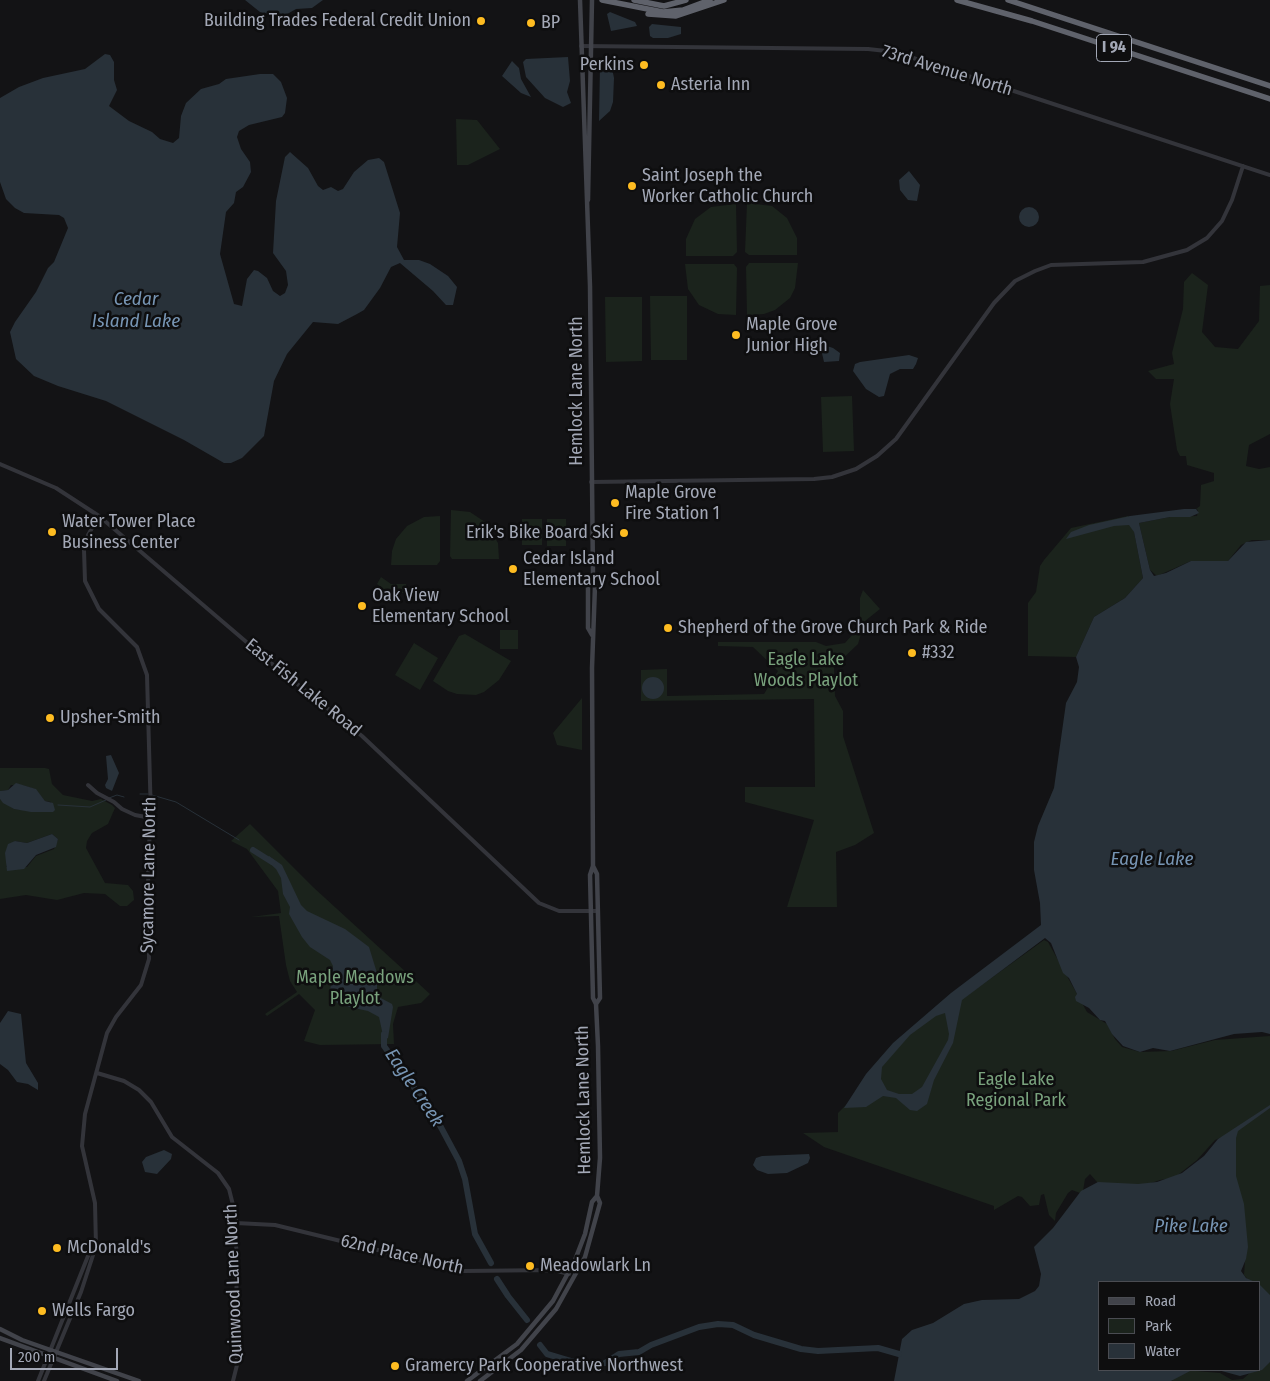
<!DOCTYPE html>
<html>
<head>
<meta charset="utf-8">
<style>
  body { margin:0 }
  #map { position:relative; width:1270px; height:1381px; overflow:hidden; background:#131315; font-family:"Fira Sans Condensed",sans-serif }
  canvas { display:block }
  .legend { position:absolute; left:1098px; top:1281px; width:162px; height:90px; box-sizing:border-box; background:#0e0e0f; border:1px solid #4a4c52; margin:0; padding:6px 9px; list-style:none; font-size:15px; color:#a3a8b6 }
  .legend li { display:flex; align-items:center; gap:10px; height:25px }
  .legend b { width:25px; border:1px solid #4a4c52 }
  .scale { position:absolute; left:10px; top:1348px; width:108px; height:22px; box-sizing:border-box; border:2px solid #a3a8b6; border-top:0; padding-left:6px; font-size:15px; line-height:18px; white-space:nowrap; color:#a3a8b6; -webkit-text-stroke:4px #0e0e0f; paint-order:stroke }
</style>
</head>
<body>
<div id="map">
<canvas width="1270" height="1381"></canvas>
<ul class="legend">
<li><b style="height:6px;background:#41434a"></b>Road</li>
<li><b style="height:14px;background:#1b231c"></b>Park</li>
<li><b style="height:14px;background:#283139"></b>Water</li>
</ul>
<div class="scale">200 m</div>
</div>
<script>
const ctx = document.querySelector('canvas').getContext('2d');
ctx.lineJoin = 'round';
function fillPath(path, color) { ctx.fillStyle = color; ctx.fill(path, 'evenodd'); }
const poly = rows => new Path2D(rows.map(r => 'M' + r).join(''));
function trace(path, color, width, dash) { ctx.strokeStyle = color; ctx.lineWidth = width; ctx.lineCap = dash ? 'butt' : 'round'; ctx.setLineDash(dash || []); ctx.stroke(path); }
function write(font, color, halo, rows, align = 'center') {
  ctx.font = font + ' "Fira Sans Condensed",sans-serif'; ctx.lineWidth = 5; ctx.setLineDash([]); ctx.textBaseline = 'middle'; ctx.strokeStyle = halo; ctx.fillStyle = color; for (const [text, x, y, turn = 0] of rows) {
    ctx.save(); ctx.translate(x, y); ctx.rotate((+turn || 0) * Math.PI / 180); ctx.textAlign = isNaN(turn) ? turn : align; if (halo) ctx.strokeText(text, 0, 0); ctx.fillText(text, 0, 0); ctx.restore();
  }
}
fillPath(poly([
  [456,119,477,120,500,149,468,165,457,165],
  [747,203,772,206,787,218,797,238,797,255,749,255,745,252],
  [736,204,737,252,733,256,686,256,686,239,695,219,711,207],
  [749,263,798,263,795,288,790,298,775,310,764,314,747,315,746,267],
  [685,264,734,264,737,268,736,315,718,314,699,305,688,289],
  [1192,273,1208,285,1202,332,1215,347,1238,349,1259,321,1260,286,1270,285,1270,434,1249,445,1246,466,1259,469,1270,467,1270,540,1252,540,1241,545,1228,561,1191,561,1157,576,1150,570,1139,523,1170,517,1197,516,1198,510,1196,509,1200,506,1201,485,1214,481,1214,473,1187,465,1186,456,1180,456,1177,450,1170,404,1174,379,1156,379,1148,371,1174,364,1172,353,1183,309,1184,282],
  [650,296,687,296,687,360,651,360],
  [605,297,642,297,642,361,606,362],
  [852,396,854,451,823,452,821,397],
  [451,510,470,512,485,522,498,543,499,559,452,559,450,556],
  [440,516,440,561,437,565,391,565,392,551,396,539,407,526,424,517],
  [1128,516,1134,532,1143,578,1125,598,1094,617,1076,657,1028,656,1028,603,1036,592,1040,566,1044,560,1071,528],
  [522,519,542,519,542,545,522,545],
  [547,519,566,519,566,546,547,546],
  [381,577,391,584,406,584,406,593,388,593,377,584],
  [863,590,880,609,865,621,858,644,834,667,835,696,843,711,843,736,874,833,855,845,836,852,837,907,787,907,814,820,745,802,745,787,815,787,814,699,641,701,641,670,667,669,667,696,764,694,778,671,753,647,718,646,718,642,816,642,826,646,845,643,860,626,860,598],
  [500,630,518,630,518,649,500,649],
  [465,634,511,661,499,680,484,692,476,695,457,694,448,691,433,681,459,636],
  [414,643,438,658,420,690,395,675],
  [582,698,582,750,557,745,553,733],
  [0,768,45,768,49,769,52,784,63,795,92,801,101,799,112,805,115,808,108,824,92,833,87,841,86,848,105,883,128,885,133,891,134,900,127,906,120,906,105,894,84,893,57,900,26,895,0,899,0,799,14,809,43,812,49,811,51,802,45,801,35,789,22,785,11,785,8,790,0,791],
  [52,834,58,839,54,849,36,856,27,867,6,867,15,841,27,843],
  [250,824,313,887,430,994,421,1003,398,1007,393,1024,394,1044,320,1045,304,1041,315,1010,299,994,267,1016,265,1014,297,992,290,981,286,965,279,916,251,917,281,913,278,891,247,849,231,841],
  [1044,940,1048,942,1087,1012,1107,1024,1115,1039,1122,1047,1140,1052,1171,1051,1215,1040,1270,1036,1270,1303,1259,1288,1259,1282,1250,1282,1244,1275,1246,1248,1222,1137,1215,1140,1197,1160,1174,1178,1160,1180,1137,1188,1104,1190,1090,1174,1085,1179,1083,1191,1080,1193,1072,1190,1068,1193,1056,1213,1055,1221,1049,1215,1044,1194,1041,1195,1039,1205,1030,1206,1022,1197,1018,1196,994,1210,994,1206,824,1147,803,1133,838,1132,838,1113,862,1089,904,1039,944,1006,965,997],
  [1270,1350,1270,1381,1172,1381,1177,1373,1185,1370,1220,1373,1232,1380,1243,1379,1253,1370,1259,1370]
]), '#1b231c');
fillPath(poly([
  [245,0,323,0,312,8,296,9,282,17,260,12],
  [610,12,635,22,637,26,611,31,607,14],
  [652,24,681,27,681,34,668,38,653,38,650,36,649,27],
  [105,54,110,55,114,62,114,80,117,90,109,106,129,121,152,132,160,139,173,143,179,138,181,116,186,103,201,89,219,84,226,79,260,74,273,74,281,82,287,98,285,113,282,117,249,125,239,131,237,137,241,149,250,162,251,172,243,187,236,192,234,203,226,212,220,254,234,304,242,306,247,279,254,270,258,271,267,278,273,291,280,296,285,293,288,285,286,271,273,253,276,201,285,157,290,152,308,168,318,186,323,190,331,187,338,191,343,189,354,172,368,160,379,158,384,162,400,213,397,247,404,260,419,260,430,264,448,276,457,287,453,305,446,305,433,291,400,263,391,267,380,288,364,310,357,314,338,324,313,322,287,354,274,381,264,436,242,458,231,463,224,463,184,440,106,401,58,386,34,376,16,359,10,332,15,322,36,292,48,268,54,262,68,228,64,218,59,215,24,213,15,208,6,199,0,182,0,98,19,87,43,78,85,69],
  [607,56,610,59,614,78,613,102,610,111,599,121,600,64,602,58],
  [568,57,570,81,567,92,571,103,563,107,545,98,526,77,523,62,526,59],
  [512,61,519,68,521,79,531,97,521,93,502,76],
  [909,171,920,185,917,201,908,200,900,190,899,180],
  '1019 217a10 10 0 1 1 20 0a10 10 0 1 1-20 0Z',
  [824,345,833,348,840,353,839,361,824,362,821,349],
  [909,355,918,358,916,364,913,369,900,369,890,374,884,396,879,397,866,389,853,371,855,364,860,362],
  [1184,509,1196,509,1199,513,1190,517,1170,517,1139,523,1150,570,1154,576,1166,573,1191,561,1228,561,1246,542,1270,540,1270,1034,1262,1032,1234,1034,1170,1051,1153,1048,1140,1052,1123,1046,1112,1034,1105,1021,1100,1020,1089,1008,1076,1001,1075,997,1077,994,1069,978,1063,973,1051,943,1045,938,962,1000,953,1043,934,1080,927,1104,917,1111,910,1110,896,1098,883,1096,866,1107,844,1108,866,1074,893,1043,951,993,1041,925,1040,903,1034,870,1034,842,1038,826,1054,788,1066,703,1077,682,1079,667,1076,657,1094,617,1125,598,1143,578,1134,532,1129,525,1114,526,1066,539,1071,532,1089,525,1130,516],
  [945,1013,949,1034,948,1040,922,1087,912,1094,899,1094,887,1090,881,1079,882,1067,910,1035,936,1016],
  '642 688a11 11 0 1 1 22 0a11 11 0 1 1-22 0Z',
  [111,755,119,773,112,791,106,788,105,785,108,779,106,756],
  [16,783,36,789,45,801,53,803,55,810,53,812,31,812,14,809,3,803,0,799,0,791,8,790],
  [52,834,58,839,56,847,36,855,24,869,7,871,5,853,8,844,15,841,27,843],
  [269,856,282,865,301,905,307,911,345,929,369,947,377,973,377,996,392,1004,393,1007,388,1038,384,1040,379,1017,368,1011,340,1005,335,1001,330,992,333,966,330,960,310,947,302,937,289,914,290,907,283,894,281,878,276,869,266,860],
  [8,1011,21,1014,26,1063,38,1083,38,1090,28,1084,17,1082,8,1070,0,1064,0,1023],
  [1270,1105,1270,1108,1238,1131,1236,1138,1236,1176,1244,1204,1248,1247,1246,1259,1241,1271,1246,1278,1255,1282,1099,1282,1099,1370,1192,1370,1171,1381,894,1381,902,1339,912,1330,933,1323,964,1304,982,1300,1019,1299,1035,1291,1039,1286,1041,1274,1034,1247,1053,1228,1081,1191,1098,1182,1138,1184,1157,1182,1182,1173,1204,1156,1218,1139],
  [164,1150,172,1154,171,1159,157,1174,145,1172,142,1162,146,1157],
  [809,1154,810,1158,808,1163,787,1173,768,1174,757,1170,753,1165,756,1158,762,1156],
  [1259,1284,1270,1295,1270,1362,1262,1370,1240,1376,1218,1370,1259,1370]
]), '#283139');
trace(poly([
  [140,794,148,794],
  [152,795,176,802,239,840],
  [109,798,117,795,124,797],
  [58,805,90,807,106,800]
]), '#283139', 1);
trace(poly([
  [253,850,272,862],
  [384,1034,384,1046,436,1118,459,1161,465,1179,475,1234,491,1263],
  [497,1279,508,1296,527,1320],
  [540,1345,547,1354,594,1368],
  [605,1363,619,1354,639,1352,651,1345,699,1327,718,1324,733,1325,754,1335,801,1349,818,1351,878,1348,899,1354]
]), '#283139', 6);
trace(poly([
  [581,46,868,49,895,52,1270,175],
  [0,464,56,488,99,516,271,663,362,736,539,903,559,911,598,911],
  [591,482,814,479,832,477,856,469,877,456,896,439,994,303,1015,281,1035,271,1051,265,1143,262,1187,250,1207,238,1222,221,1232,200,1243,166],
  [88,785,97,793,114,802,122,809,135,815,151,818],
  [97,1073,124,1081,139,1090,151,1102,172,1137,218,1173,229,1189,236,1217,237,1365,233,1381],
  [236,1223,275,1225,464,1271,553,1270,569,1274],
  [38,1381,94,1241],
  [44,1381,81,1292,96,1246,95,1203,82,1146,85,1114,107,1033,116,1017,141,985,149,959,148,859,151,818,147,675,137,647,99,609,85,581,84,550,88,535,99,516]
]), '#33343a', 4);
trace(poly([
  [588,200,592,0],
  [592,635,588,628,588,586,593,581],
  [593,866,597,874,600,998,596,1004],
  [0,1329,22,1340,139,1381],
  [0,1338,117,1381],
  [467,1381,517,1344,553,1301,575,1260,585,1234,592,1202,597,1196],
  [480,1381,521,1350,556,1309,585,1257,600,1203,597,1196,600,1158,598,1046,596,1004,593,998,590,875,593,866,592,668,595,586,593,577,590,286,580,0]
]), '#41434a', 4.5);
trace(poly([
  [602,0,663,12,683,10,710,0],
  [634,0,664,6,686,0],
  [957,0,1032,21,1270,99],
  [1008,0,1270,86],
  [648,14,676,16,724,0]
]), '#5f626b', 5.5);
for (const [x, y, r, color] of [
  [481,21,5,"#febc21"],
  [531,23,5,"#febc21"],
  [644,65,5,"#febc21"],
  [661,85,5,"#febc21"],
  [632,186,5,"#febc21"],
  [736,335,5,"#febc21"],
  [615,503,5,"#febc21"],
  [52,532,5,"#febc21"],
  [624,533,5,"#febc21"],
  [513,569,5,"#febc21"],
  [362,606,5,"#febc21"],
  [668,628,5,"#febc21"],
  [912,653,5,"#febc21"],
  [50,718,5,"#febc21"],
  [57,1248,5,"#febc21"],
  [530,1266,5,"#febc21"],
  [42,1311,5,"#febc21"],
  [395,1366,5,"#febc21"]
]) { const dot = new Path2D(); dot.arc(x, y, r, 0, 2 * Math.PI); ctx.fillStyle = color; ctx.fill(dot); trace(dot, '#0e0e0f', 2); }
for (const [x, y, w] of [
  [1114,48,35]
]) { const box = new Path2D(); box.roundRect(x - w / 2, y - 13.5, w, 27, 4); ctx.fillStyle = '#0e0e0f'; ctx.fill(box); trace(box, '#a3a8b6', 1); }
write('bold 16px', '#a3a8b6', null, [
  ["I 94",1114,48]
]);
write('18px', '#a3a8b6', '#0e0e0f', [
  ["Building Trades Federal Credit Union",471,21,"right"],
  ["BP",541,23],
  ["Perkins",634,65,"right"],
  ["Asteria Inn",671,85],
  ["Saint Joseph the",642,176],
  ["Worker Catholic Church",642,197],
  ["Maple Grove",746,325],
  ["Junior High",746,346],
  ["Maple Grove",625,493],
  ["Fire Station 1",625,514],
  ["Water Tower Place",62,522],
  ["Business Center",62,543],
  ["Erik's Bike Board Ski",614,533,"right"],
  ["Cedar Island",523,559],
  ["Elementary School",523,580],
  ["Oak View",372,596],
  ["Elementary School",372,617],
  ["Shepherd of the Grove Church Park & Ride",678,628],
  ["#332",922,653],
  ["Upsher-Smith",60,718],
  ["McDonald's",67,1248],
  ["Meadowlark Ln",540,1266],
  ["Wells Fargo",52,1311],
  ["Gramercy Park Cooperative Northwest",405,1366]
], 'left');
write('18px', '#a3a8b6', '#0e0e0f', [
  ["73rd Avenue North",947,71,17],
  ["Hemlock Lane North",577,391,-90],
  ["East Fish Lake Road",303,688,39],
  ["Sycamore Lane North",149,875,-89],
  ["Hemlock Lane North",584,1100,-91],
  ["62nd Place North",402,1255,13],
  ["Quinwood Lane North",234,1284,-92]
]);
write('18px', '#79a27d', '#0e0e0f', [
  ["Eagle Lake",806,660],
  ["Woods Playlot",806,681],
  ["Maple Meadows",355,978],
  ["Playlot",355,999],
  ["Eagle Lake",1016,1080],
  ["Regional Park",1016,1101]
]);
write('italic 19px', '#7795b4', '#0e0e0f', [
  ["Cedar",136,300],
  ["Island Lake",136,322],
  ["Eagle Lake",1152,860],
  ["Eagle Creek",414,1088,56],
  ["Pike Lake",1191,1227]
]);
</script>
</body>
</html>
